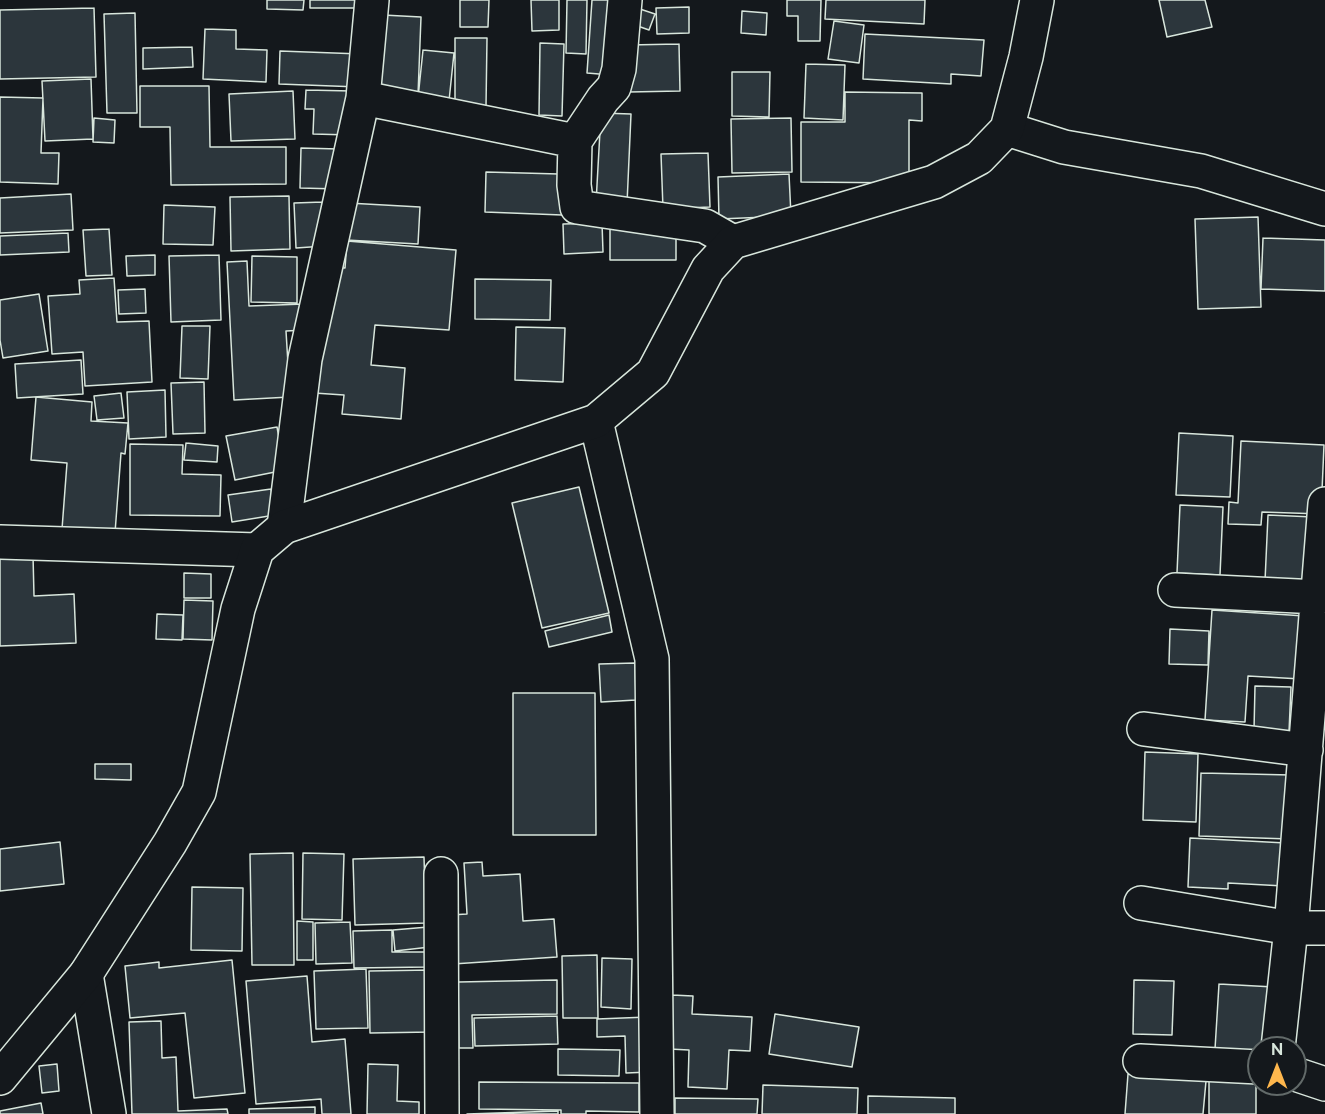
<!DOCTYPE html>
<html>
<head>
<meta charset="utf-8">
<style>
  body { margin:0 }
  #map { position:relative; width:1325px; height:1114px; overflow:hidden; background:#14181c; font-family:Raleway,sans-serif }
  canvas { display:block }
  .north { position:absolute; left:1247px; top:1036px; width:60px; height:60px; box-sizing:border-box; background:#14181c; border:2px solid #626a69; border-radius:50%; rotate:0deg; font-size:16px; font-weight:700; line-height:24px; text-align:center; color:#d8e6dc }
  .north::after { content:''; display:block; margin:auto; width:21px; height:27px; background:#ffb74d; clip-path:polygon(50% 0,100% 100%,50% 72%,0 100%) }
</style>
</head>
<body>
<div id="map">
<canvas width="1325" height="1114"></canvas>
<div class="north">N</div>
</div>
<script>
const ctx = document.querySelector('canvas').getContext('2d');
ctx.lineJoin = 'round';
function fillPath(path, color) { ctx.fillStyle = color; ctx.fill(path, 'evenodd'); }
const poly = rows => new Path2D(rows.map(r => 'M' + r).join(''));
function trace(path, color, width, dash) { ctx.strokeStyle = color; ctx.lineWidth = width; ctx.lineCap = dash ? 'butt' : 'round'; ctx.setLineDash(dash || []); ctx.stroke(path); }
const building = poly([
  [267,0,304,0,303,10,267,9,267,0],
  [310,0,365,0,365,8,310,8,310,0],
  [460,0,489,0,488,27,460,27,460,0],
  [531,0,559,0,559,30,532,31,531,0],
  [567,0,587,0,586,54,566,53,567,0],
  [592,0,616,0,611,75,587,73,592,0],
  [787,0,821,0,820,41,798,41,798,16,787,16,787,0],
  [826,0,925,0,924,24,825,19,826,0],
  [1159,0,1205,0,1212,27,1167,37,1159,0],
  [689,7,689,33,657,34,656,8,689,7],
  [94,8,96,77,0,79,0,10,94,8],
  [637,8,655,14,649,30,632,24,637,8],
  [742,11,767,13,766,35,741,33,742,11],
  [135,13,137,113,107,113,104,14,135,13],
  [383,15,421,17,418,95,380,94,383,15],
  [834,21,864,25,859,63,828,59,834,21],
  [205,29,236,30,236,49,267,50,266,82,203,79,205,29],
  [865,34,984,40,981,76,951,74,951,84,863,79,865,34],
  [455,38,487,38,486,107,455,107,455,38],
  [540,43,564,44,562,116,539,115,540,43],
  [679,44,680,91,629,92,628,45,679,44],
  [192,47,193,67,143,69,143,48,192,47],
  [423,50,454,53,449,101,418,98,423,50],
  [280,51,361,54,359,87,279,84,280,51],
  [806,64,845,65,843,120,804,118,806,64],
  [732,72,770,72,769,117,732,116,732,72],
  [91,79,93,139,45,141,42,81,91,79],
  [140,86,209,86,210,147,286,147,286,184,171,185,170,127,140,127,140,86],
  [306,90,352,91,350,135,313,134,314,109,305,109,306,90],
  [293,91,295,139,231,141,229,94,293,91],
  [845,92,922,93,922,121,909,120,909,183,801,182,801,122,845,122,845,92],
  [0,97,43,98,41,153,59,153,58,184,0,182,0,97],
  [601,113,631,114,627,204,596,203,601,113],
  [94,118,115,120,114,143,93,142,94,118],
  [791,118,792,172,732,173,731,119,791,118],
  [301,148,339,149,338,189,300,188,301,148],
  [708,153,710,207,663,209,661,154,708,153],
  [486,172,559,174,562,215,485,212,486,172],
  [789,174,791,216,719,219,718,177,789,174],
  [71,194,73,230,0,233,0,198,71,194],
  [289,196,290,249,231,251,230,197,289,196],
  [323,202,325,246,296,248,294,203,323,202],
  [348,203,420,207,418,244,346,240,348,203],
  [164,205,215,207,213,245,163,244,164,205],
  [1258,217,1261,307,1198,309,1195,219,1258,217],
  [602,223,603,252,564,254,563,224,602,223],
  [610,226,676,227,676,260,610,260,610,226],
  [109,229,112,275,86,276,83,230,109,229],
  [68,233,69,252,0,255,0,236,68,233],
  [1263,238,1325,240,1325,291,1261,289,1263,238],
  [347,241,456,250,449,330,375,325,371,365,405,368,401,419,342,414,344,395,314,393,328,267,345,268,347,241],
  [155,255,155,275,127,276,126,256,155,255],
  [219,255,221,320,171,322,169,256,219,255],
  [252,256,297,257,297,303,251,302,252,256],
  [247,261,249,306,304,304,305,330,286,331,290,397,234,400,227,262,247,261],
  [114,278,117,322,149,321,152,382,85,386,83,352,52,354,48,296,80,294,79,280,114,278],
  [475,279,551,280,550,320,475,319,475,279],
  [145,289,146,313,119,314,118,290,145,289],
  [39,294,48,351,3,358,0,340,0,300,39,294],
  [182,326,210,326,208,379,180,378,182,326],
  [516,327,565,328,563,382,515,380,516,327],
  [81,360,83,394,17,398,15,364,81,360],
  [204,382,205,433,173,434,171,383,204,382],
  [165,390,166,437,129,439,127,392,165,390],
  [121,393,124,418,97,420,94,396,121,393],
  [36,397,92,402,91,421,128,423,125,454,121,453,115,533,62,529,67,463,31,460,36,397],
  [277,427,285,470,235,480,226,436,277,427],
  [1179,433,1233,436,1230,497,1176,495,1179,433],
  [1241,441,1324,445,1321,514,1262,512,1261,525,1228,524,1229,502,1238,503,1241,441],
  [186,443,218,446,217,462,184,460,186,443],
  [130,444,183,445,182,474,221,475,220,516,130,515,130,444],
  [579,487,609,613,542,628,512,503,579,487],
  [271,489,275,515,232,522,228,495,271,489],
  [1180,505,1223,507,1220,575,1177,573,1180,505],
  [1268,515,1314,517,1311,583,1265,581,1268,515],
  [33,555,34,596,74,594,76,643,0,646,0,556,33,555],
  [184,573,211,574,211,598,184,598,184,573],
  [184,600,213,601,212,640,183,639,184,600],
  [1212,610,1305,616,1301,679,1248,676,1245,722,1205,720,1212,610],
  [157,614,183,615,182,640,156,639,157,614],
  [609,615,612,632,549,647,545,631,609,615],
  [1170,629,1209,631,1208,665,1169,664,1170,629],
  [635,663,636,700,601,702,599,664,635,663],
  [1255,686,1291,687,1289,732,1254,730,1255,686],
  [513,693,595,693,596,835,513,835,513,693],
  [1145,752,1198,754,1196,822,1143,820,1145,752],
  [95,764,131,764,131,780,95,779,95,764],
  [1201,773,1291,775,1289,839,1199,836,1201,773],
  [1190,838,1286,843,1284,886,1228,883,1228,889,1188,887,1190,838],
  [60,842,64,884,0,891,0,849,60,842],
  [293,853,294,965,252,965,250,854,293,853],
  [303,853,344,854,342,920,302,919,303,853],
  [424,857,426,923,355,925,353,859,424,857],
  [482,862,483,876,520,874,523,921,554,919,557,957,453,964,450,915,467,914,464,863,482,862],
  [192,887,243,888,242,951,191,950,192,887],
  [297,921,313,922,313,960,297,960,297,921],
  [350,922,352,963,316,964,315,923,350,922],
  [428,927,430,947,395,951,393,930,428,927],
  [392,930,392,952,429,952,429,967,354,968,353,931,392,930],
  [597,955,598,1018,563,1018,562,956,597,955],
  [602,958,632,959,631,1009,601,1007,602,958],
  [232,960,245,1093,194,1098,185,1013,130,1018,125,966,159,962,159,968,232,960],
  [366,969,368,1028,316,1029,314,971,366,969],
  [431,970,432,1032,370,1033,369,971,431,970],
  [307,976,312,1042,345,1039,351,1114,322,1114,321,1099,256,1104,246,981,307,976],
  [557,980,557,1014,472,1015,473,1048,459,1048,458,982,557,980],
  [1134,980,1174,981,1172,1035,1133,1034,1134,980],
  [1219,984,1274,987,1271,1048,1259,1048,1259,1052,1215,1049,1219,984],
  [672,995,693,996,692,1014,752,1017,750,1051,729,1050,727,1089,688,1087,689,1050,669,1049,672,995],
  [775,1014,859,1027,852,1067,769,1054,775,1014],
  [557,1016,558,1044,475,1046,474,1018,557,1016],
  [648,1017,650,1072,626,1073,625,1036,597,1037,597,1019,648,1017],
  [161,1021,162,1058,176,1057,178,1111,227,1109,228,1114,132,1114,129,1022,161,1021],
  [558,1049,620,1050,619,1076,558,1075,558,1049],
  [57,1064,59,1091,42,1093,39,1066,57,1064],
  [368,1064,398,1065,397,1101,419,1102,419,1114,367,1114,368,1064],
  [1128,1074,1206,1081,1203,1114,1125,1114,1128,1074],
  [1209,1078,1256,1078,1256,1114,1209,1114,1209,1078],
  [479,1082,639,1083,639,1112,586,1111,586,1114,561,1114,561,1110,479,1109,479,1082],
  [763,1085,858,1088,857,1114,762,1114,763,1085],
  [868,1096,955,1098,955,1114,868,1114,868,1096],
  [675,1098,758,1099,757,1114,675,1114,675,1098],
  [41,1103,43,1114,0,1114,0,1111,41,1103],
  [315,1107,315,1114,249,1114,249,1109,315,1107],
  [558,1111,558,1114,467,1114,558,1111]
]);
fillPath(building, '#2c363c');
trace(building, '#d8e6dc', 1.5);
const minor = poly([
  [363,98,575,141,574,185,577,207,705,226,733,242],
  [1007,129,1064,147,1201,171,1325,209],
  [575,141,603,99,614,87,619,69,625,0],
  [596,421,652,659,657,1114],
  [284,527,305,359,363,98,372,0],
  [0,542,257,550],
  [1175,590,1318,597],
  [1144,729,1306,750],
  [441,874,442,1114],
  [1141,903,1291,928,1325,928],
  [86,974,109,1114],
  [1278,1048,1291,928,1325,504],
  [1140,1061,1259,1067],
  [1295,1074,1325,1084]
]);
const major = poly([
  [0,1078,86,974,170,843,199,792,238,609,257,550,284,527,596,421,653,373,708,269,733,242,934,182,979,158,1007,129,1026,57,1037,0]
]);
trace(minor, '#d8e6dc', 36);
trace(major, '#d8e6dc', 36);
trace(minor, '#14181c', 33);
trace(major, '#14181c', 33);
</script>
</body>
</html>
